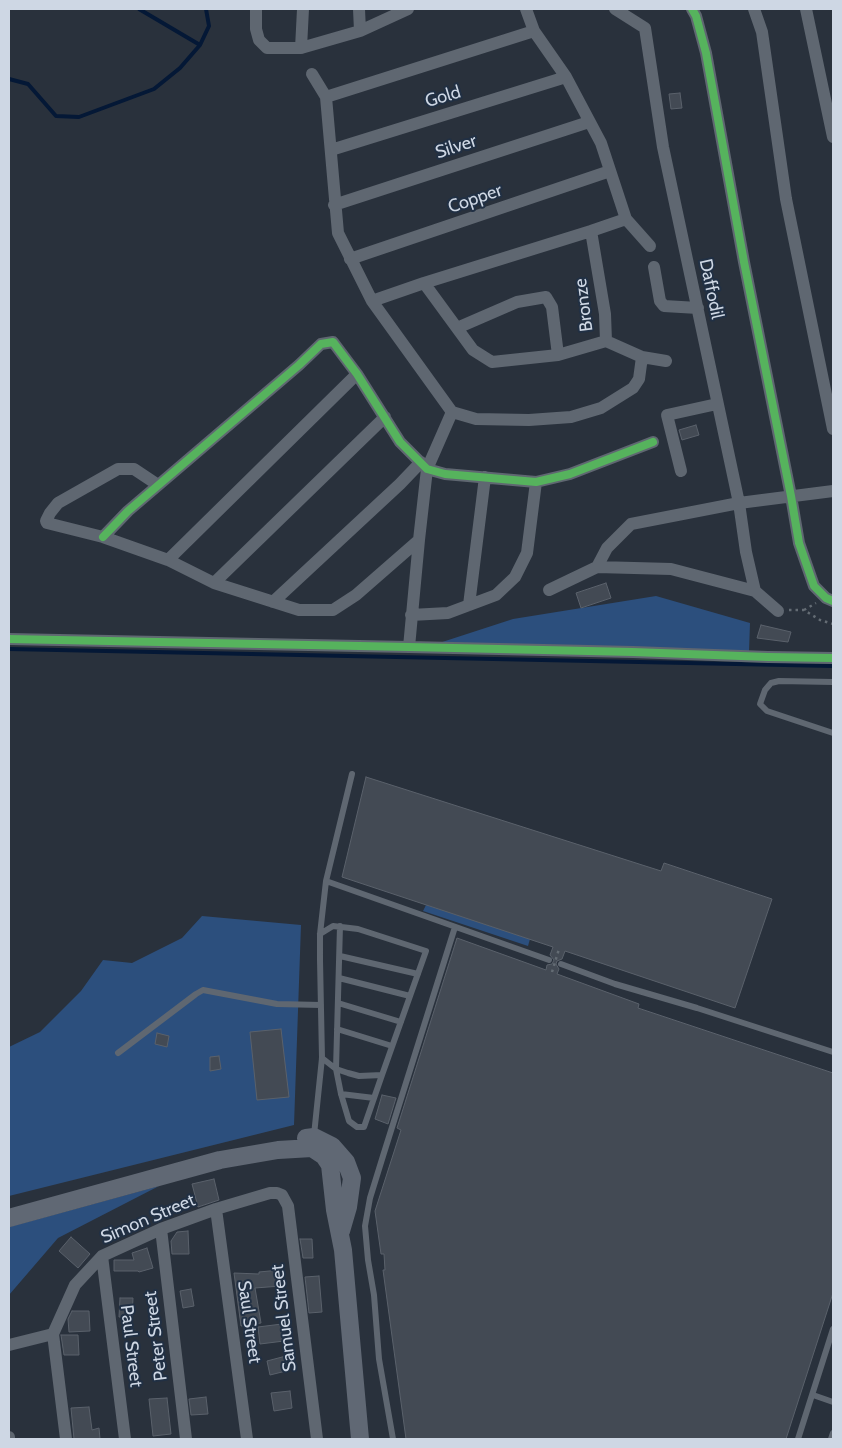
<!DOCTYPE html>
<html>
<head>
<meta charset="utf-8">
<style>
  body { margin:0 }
  #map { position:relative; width:842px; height:1448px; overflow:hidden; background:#29313c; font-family:Cabin,sans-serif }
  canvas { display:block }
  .frame { position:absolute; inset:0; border:10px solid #ced7e4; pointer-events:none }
</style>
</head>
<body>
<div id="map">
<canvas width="842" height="1448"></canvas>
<div class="frame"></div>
</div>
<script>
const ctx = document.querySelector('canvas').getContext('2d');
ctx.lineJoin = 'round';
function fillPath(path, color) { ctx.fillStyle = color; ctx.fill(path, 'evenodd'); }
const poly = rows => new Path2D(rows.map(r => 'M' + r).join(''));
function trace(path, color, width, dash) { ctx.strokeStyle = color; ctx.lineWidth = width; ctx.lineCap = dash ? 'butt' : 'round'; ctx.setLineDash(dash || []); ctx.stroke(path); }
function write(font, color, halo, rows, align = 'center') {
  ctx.font = font + ' Cabin,sans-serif'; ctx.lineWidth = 4; ctx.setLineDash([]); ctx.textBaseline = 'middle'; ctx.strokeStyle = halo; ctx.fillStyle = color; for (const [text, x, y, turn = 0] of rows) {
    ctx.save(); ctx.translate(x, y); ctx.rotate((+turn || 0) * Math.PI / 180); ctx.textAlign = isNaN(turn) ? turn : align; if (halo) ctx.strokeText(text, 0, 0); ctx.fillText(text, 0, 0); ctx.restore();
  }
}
fillPath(poly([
  [656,596,750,623,749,652,433,645,513,619],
  [426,905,530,939,528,946,423,911],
  [202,916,301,925,294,1125,9,1196,9,1047,40,1032,81,991,103,960,132,963,182,938],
  [159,1186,58,1238,9,1295,9,1227]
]), '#2c4f7d');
trace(poly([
  [139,9,200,45],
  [9,79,28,84,56,116,79,117,154,89,180,68,200,45,209,26,206,9],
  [9,649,833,666]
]), '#041836', 4);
const building = poly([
  [680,93,682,108,671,109,669,94,680,93],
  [696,425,699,435,682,440,679,430,696,425],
  [606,583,611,598,581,608,576,593,606,583],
  [761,625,791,632,788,642,757,638,761,625],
  [366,777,661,871,664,863,772,899,735,1008,565,951,562,959,557,961,556,964,559,969,557,974,639,1004,638,1008,833,1073,833,1293,786,1439,406,1439,383,1270,385,1270,384,1254,381,1254,375,1211,401,1130,397,1128,457,938,546,970,547,965,552,964,554,960,550,955,553,947,342,877,366,777],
  [281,1029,289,1097,257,1100,250,1032,281,1029],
  [157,1033,169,1036,167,1047,155,1044,157,1033],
  [219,1056,221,1069,210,1071,210,1057,219,1056],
  [382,1095,396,1098,388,1124,375,1119,382,1095],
  [214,1179,219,1200,198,1207,192,1184,214,1179],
  [188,1231,189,1254,172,1254,171,1241,177,1232,188,1231],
  [71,1237,90,1254,78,1268,59,1251,71,1237],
  [300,1239,312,1239,313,1258,303,1258,300,1239],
  [147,1248,153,1268,139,1272,138,1271,114,1271,114,1260,134,1260,132,1253,147,1248],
  [280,1270,281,1286,255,1288,261,1323,241,1326,234,1273,259,1274,259,1272,280,1270],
  [319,1276,322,1312,309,1313,305,1277,319,1276],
  [191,1289,194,1306,183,1308,180,1291,191,1289],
  [120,1298,133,1298,132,1318,119,1317,120,1298],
  [72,1311,89,1311,90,1331,69,1332,68,1319,72,1311],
  [282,1324,284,1341,260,1344,258,1327,282,1324],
  [61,1335,78,1335,79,1355,64,1355,61,1335],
  [286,1356,290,1370,270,1375,267,1361,286,1356],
  [290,1391,292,1408,274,1411,271,1393,290,1391],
  [206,1397,208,1414,191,1415,189,1399,206,1397],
  [167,1398,171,1434,153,1436,149,1399,167,1398],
  [89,1407,92,1430,99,1428,100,1439,74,1439,71,1408,89,1407]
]);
fillPath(building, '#434a54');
trace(building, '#5a616b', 1);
trace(poly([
  [789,610,804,610,820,620,833,624],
  [804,610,816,603]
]), '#646c74', 2.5, [2.5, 4]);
trace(poly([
  [833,682,779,681,771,683,765,690,760,704,767,711,833,733],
  [326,881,352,774],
  [340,926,336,1069,341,1094,349,1121,357,1127,364,1127,382,1075],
  [320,934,333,926,358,929,426,951,382,1075,359,1076,348,1073,336,1069,322,1058],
  [340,956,418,974],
  [561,964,615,984,697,1008,833,1052],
  [339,978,410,996],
  [338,1003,401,1022],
  [337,1029,392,1046],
  [118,1053,196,994,203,990,277,1004,321,1005],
  [341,1094,374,1098],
  [314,1135,322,1058,320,960,320,934,326,881,549,960],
  [813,1395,833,1402],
  [393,1439,379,1359,374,1295,368,1260,365,1226,370,1198,383,1156,455,927],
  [798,1439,833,1329],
  [831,1439,833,1433]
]), '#5f6771', 6);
trace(poly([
  [256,9,256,29,259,40,267,48,301,48,360,31,408,9],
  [359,9,360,31],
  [526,9,534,31,566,77,601,143,626,219,650,246],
  [615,9,645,28,663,147,739,503,746,552,755,591],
  [692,9,696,16,706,53,744,262,791,496,799,543,814,586,826,598,833,601],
  [754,9,762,32,786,199,833,429],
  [806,9,833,137],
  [301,48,303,9],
  [312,74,326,97,338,233,372,301,452,412,476,419,529,420,571,417,601,408,633,388,639,379,642,357],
  [326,97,534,31],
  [331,150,566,77],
  [334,205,589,122],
  [591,231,605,314,606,341,642,357,666,361],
  [350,259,610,171],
  [654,267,660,301,664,306,698,308],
  [424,283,473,350,492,362,558,355,606,341],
  [372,301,424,283,591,231,626,219],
  [457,328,517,302,546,297,552,307,558,355],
  [681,471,667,415,717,404],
  [158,485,134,469,118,469,58,503,50,513,46,521,47,523,103,537,168,560,214,583,299,610,333,610,356,595,419,540],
  [103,537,128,511,299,365,321,344,333,342,357,374,400,442,427,469,445,474,536,482,570,474,653,442],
  [168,560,357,374],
  [597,567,607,548,631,524,739,503,833,491],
  [214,583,385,417],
  [549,590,597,567,671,569,755,591,778,611],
  [273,602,400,484,421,462],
  [469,605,485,477],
  [411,615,448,613,496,595,515,577,527,553,536,482],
  [9,639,409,647,633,652,768,657,833,658],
  [409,647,419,540,427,469,452,412],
  [216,1209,247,1439],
  [161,1229,186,1439],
  [102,1256,125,1439],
  [53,1334,66,1439],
  [9,1345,53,1334,75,1285,102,1256,161,1229,216,1209,270,1193,277,1193,282,1195,288,1206,317,1439],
  [9,1437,9,1439]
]), '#5f6771', 12);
trace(poly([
  [306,1138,314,1137,332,1146,346,1162,352,1178,348,1207,341,1231],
  [9,1218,220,1160,278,1150,312,1148,324,1156,330,1165,335,1210,343,1250,360,1439]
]), '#606874', 18);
trace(poly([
  [552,972,559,949]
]), '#646c74', 2.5, [2.5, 4]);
trace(poly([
  [692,9,696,16,706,53,744,262,791,496,799,543,814,586,826,598,833,601],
  [103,537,128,511,299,365,321,344,333,342,357,374,400,442,427,469,445,474,536,482,570,474,653,442],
  [9,639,409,647,633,652,768,657,833,658]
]), '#56b35d', 8);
write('18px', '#ced7e4', '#213044', [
  ["Gold",443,97,-17],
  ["Silver",456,147,-18],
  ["Copper",475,199,-19],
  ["Daffodil",711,289,78],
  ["Bronze",584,305,-97],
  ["Simon Street",148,1219,-23],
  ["Samuel Street",284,1318,-97],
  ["Saul Street",249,1322,82],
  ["Peter Street",156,1336,-97],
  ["Paul Street",131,1346,83]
]);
</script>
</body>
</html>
